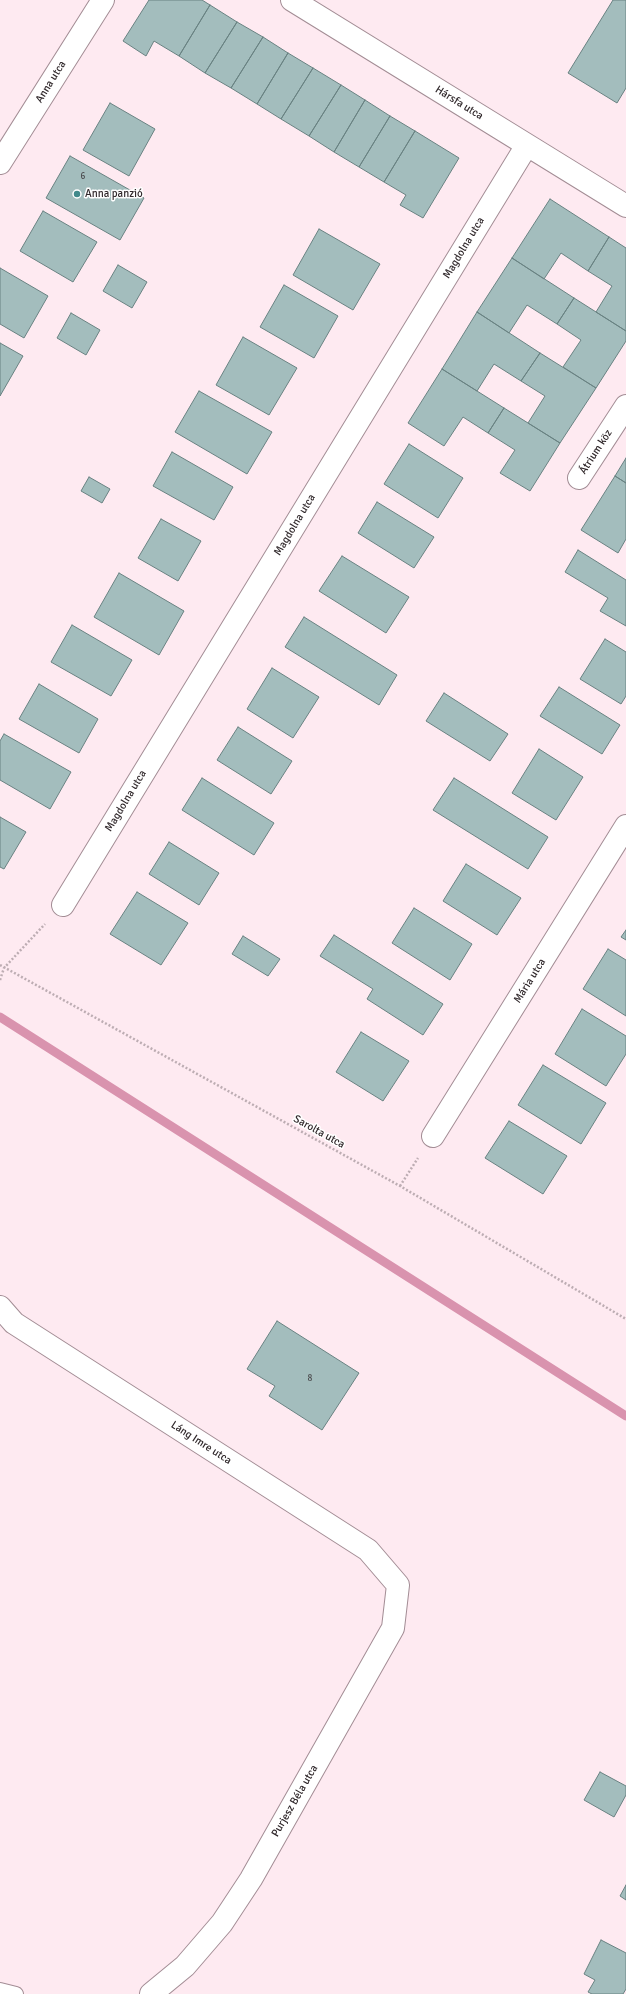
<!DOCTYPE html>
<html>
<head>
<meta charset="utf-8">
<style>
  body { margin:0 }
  canvas { display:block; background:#feeaf1 }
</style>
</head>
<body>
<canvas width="626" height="1994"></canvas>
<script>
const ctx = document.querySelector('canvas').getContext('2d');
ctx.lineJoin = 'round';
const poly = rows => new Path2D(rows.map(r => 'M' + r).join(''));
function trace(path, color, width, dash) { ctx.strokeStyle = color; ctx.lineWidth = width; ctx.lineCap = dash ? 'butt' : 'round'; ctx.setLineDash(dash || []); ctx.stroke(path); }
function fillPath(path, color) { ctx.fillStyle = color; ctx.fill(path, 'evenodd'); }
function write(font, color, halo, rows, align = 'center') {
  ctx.font = font + ' Signika,sans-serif'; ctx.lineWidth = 3; ctx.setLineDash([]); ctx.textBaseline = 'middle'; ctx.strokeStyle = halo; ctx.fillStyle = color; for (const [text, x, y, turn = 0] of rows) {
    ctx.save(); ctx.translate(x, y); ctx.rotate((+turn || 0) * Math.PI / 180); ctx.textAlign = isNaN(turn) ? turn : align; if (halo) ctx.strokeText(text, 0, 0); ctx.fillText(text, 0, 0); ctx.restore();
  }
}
trace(poly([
  [0,1017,626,1416]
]), '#d993ae', 9);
const building = poly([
  [149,0,202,0,210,5,179,56,154,41,146,56,123,41,149,0],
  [613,0,626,0,626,88,617,103,568,73,613,0],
  [210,5,237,22,205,73,179,56,210,5],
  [237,22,263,37,231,88,205,73,237,22],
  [263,37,288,53,257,104,231,88,263,37],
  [288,53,313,68,281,119,257,104,288,53],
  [313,68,341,85,309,136,281,119,313,68],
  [341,85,365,100,334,152,309,136,341,85],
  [365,100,390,116,359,167,334,152,365,100],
  [110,103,155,129,129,176,83,150,110,103],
  [390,116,415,131,384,182,359,167,390,116],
  [415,131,459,158,423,218,400,205,406,195,384,182,415,131],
  [70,156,144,198,120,240,46,198,70,156],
  [550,199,609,237,588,271,561,253,544,279,512,258,550,199],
  [43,211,97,242,73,282,20,251,43,211],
  [319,229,380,264,353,310,293,275,319,229],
  [609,237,626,248,626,331,596,312,612,286,588,271,609,237],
  [512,258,574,298,557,324,527,305,509,333,477,312,512,258],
  [118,265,147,282,132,308,103,291,118,265],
  [0,268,48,296,24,338,0,324,0,268],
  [284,285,338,316,314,358,260,327,284,285],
  [574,298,626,331,626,341,596,388,563,367,581,340,557,324,574,298],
  [477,312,540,353,521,381,494,364,477,391,442,369,477,312],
  [71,313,100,330,86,355,57,338,71,313],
  [243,337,297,368,269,415,216,385,243,337],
  [0,343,23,356,0,396,0,343],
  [540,353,596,388,560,443,528,423,545,396,521,381,540,353],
  [442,369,504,408,488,433,463,417,444,446,408,423,442,369],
  [199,391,272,432,247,474,175,432,199,391],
  [504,408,560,443,530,491,500,473,515,450,488,433,504,408],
  [409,444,463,478,438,518,384,484,409,444],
  [172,452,233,487,214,520,153,486,172,452],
  [626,458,626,483,615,476,626,458],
  [615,476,626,483,626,539,618,553,581,530,615,476],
  [89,477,110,489,102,503,81,491,89,477],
  [377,502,434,537,414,568,358,533,377,502],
  [161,519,201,541,178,581,138,558,161,519],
  [578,550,626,580,626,626,600,611,608,598,565,572,578,550],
  [342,556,409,597,386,633,319,591,342,556],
  [119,573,184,611,159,655,94,617,119,573],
  [304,617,397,675,379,705,285,647,304,617],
  [72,625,132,660,111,696,51,662,72,625],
  [605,639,626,652,626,696,621,704,580,679,605,639],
  [272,668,319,697,293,738,247,709,272,668],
  [39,684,98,719,79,753,19,719,39,684],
  [559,687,620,725,602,754,540,716,559,687],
  [444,693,508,734,490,761,426,721,444,693],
  [238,727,292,761,271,794,217,760,238,727],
  [4,734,71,772,50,809,0,780,0,741,4,734],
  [539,749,583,777,556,820,512,793,539,749],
  [202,778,274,823,254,855,182,810,202,778],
  [454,778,548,837,528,869,433,810,454,778],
  [0,817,26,832,4,869,0,867,0,817],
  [169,842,219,873,199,905,149,874,169,842],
  [466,864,521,898,497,935,443,901,466,864],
  [137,892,188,923,161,965,110,934,137,892],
  [414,908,472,944,450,980,392,943,414,908],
  [626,930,626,940,621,937,626,930],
  [334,935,443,1004,423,1035,367,999,373,989,320,956,334,935],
  [243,936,280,959,268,976,232,954,243,936],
  [608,949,626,960,626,1016,583,989,608,949],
  [582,1009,626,1036,626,1054,606,1086,555,1054,582,1009],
  [361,1032,409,1061,383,1101,336,1072,361,1032],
  [543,1065,606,1103,581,1144,518,1105,543,1065],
  [509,1121,567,1156,543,1194,485,1158,509,1121],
  [277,1321,359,1373,322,1430,269,1396,275,1386,247,1369,277,1321],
  [600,1772,626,1786,626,1795,614,1817,584,1800,600,1772],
  [626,1885,626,1900,620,1896,626,1885],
  [601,1940,626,1953,626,1989,623,1994,592,1994,588,1992,595,1980,584,1974,601,1940]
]);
fillPath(building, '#a3bdbd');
trace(building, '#698282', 1);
const service = poly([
  [0,1990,16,1994]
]);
const minor = poly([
  [292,0,626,206],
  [0,163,103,0],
  [579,478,626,406],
  [63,905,527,145],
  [433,1136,626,826],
  [0,1307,14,1323,368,1550,398,1585,393,1628,251,1879,222,1923,185,1966,151,1994]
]);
trace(service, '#a38d95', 16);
trace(minor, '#a38d95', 24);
trace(poly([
  [0,965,400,1186,626,1319],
  [0,980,4,968,45,924],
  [400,1186,418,1158]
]), '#bdadb3', 2.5, [2, 2]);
trace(service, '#fff', 14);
trace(minor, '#fff', 22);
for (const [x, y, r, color] of [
  [77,194,4,"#41898b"]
]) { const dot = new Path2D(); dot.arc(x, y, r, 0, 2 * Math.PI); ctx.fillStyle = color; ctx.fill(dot); trace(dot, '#fff', 1.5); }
write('9px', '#4d4d50', null, [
  ["6",83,177],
  ["8",310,1379]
]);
write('11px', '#30282b', '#fff', [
  ["Anna utca",51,82,-58],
  ["Hársfa utca",459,103,32],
  ["Magdolna utca",464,248,-59],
  ["Átrium köz",596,452,-57],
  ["Magdolna utca",295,525,-59],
  ["Magdolna utca",126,801,-59],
  ["Mária utca",530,981,-58],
  ["Sarolta utca",319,1132,29],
  ["Láng Imre utca",201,1443,33],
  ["Purjesz Béla utca",295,1801,-60]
]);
write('11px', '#30282b', '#fff', [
  ["Anna panzió",85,194]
], 'left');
</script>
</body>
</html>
